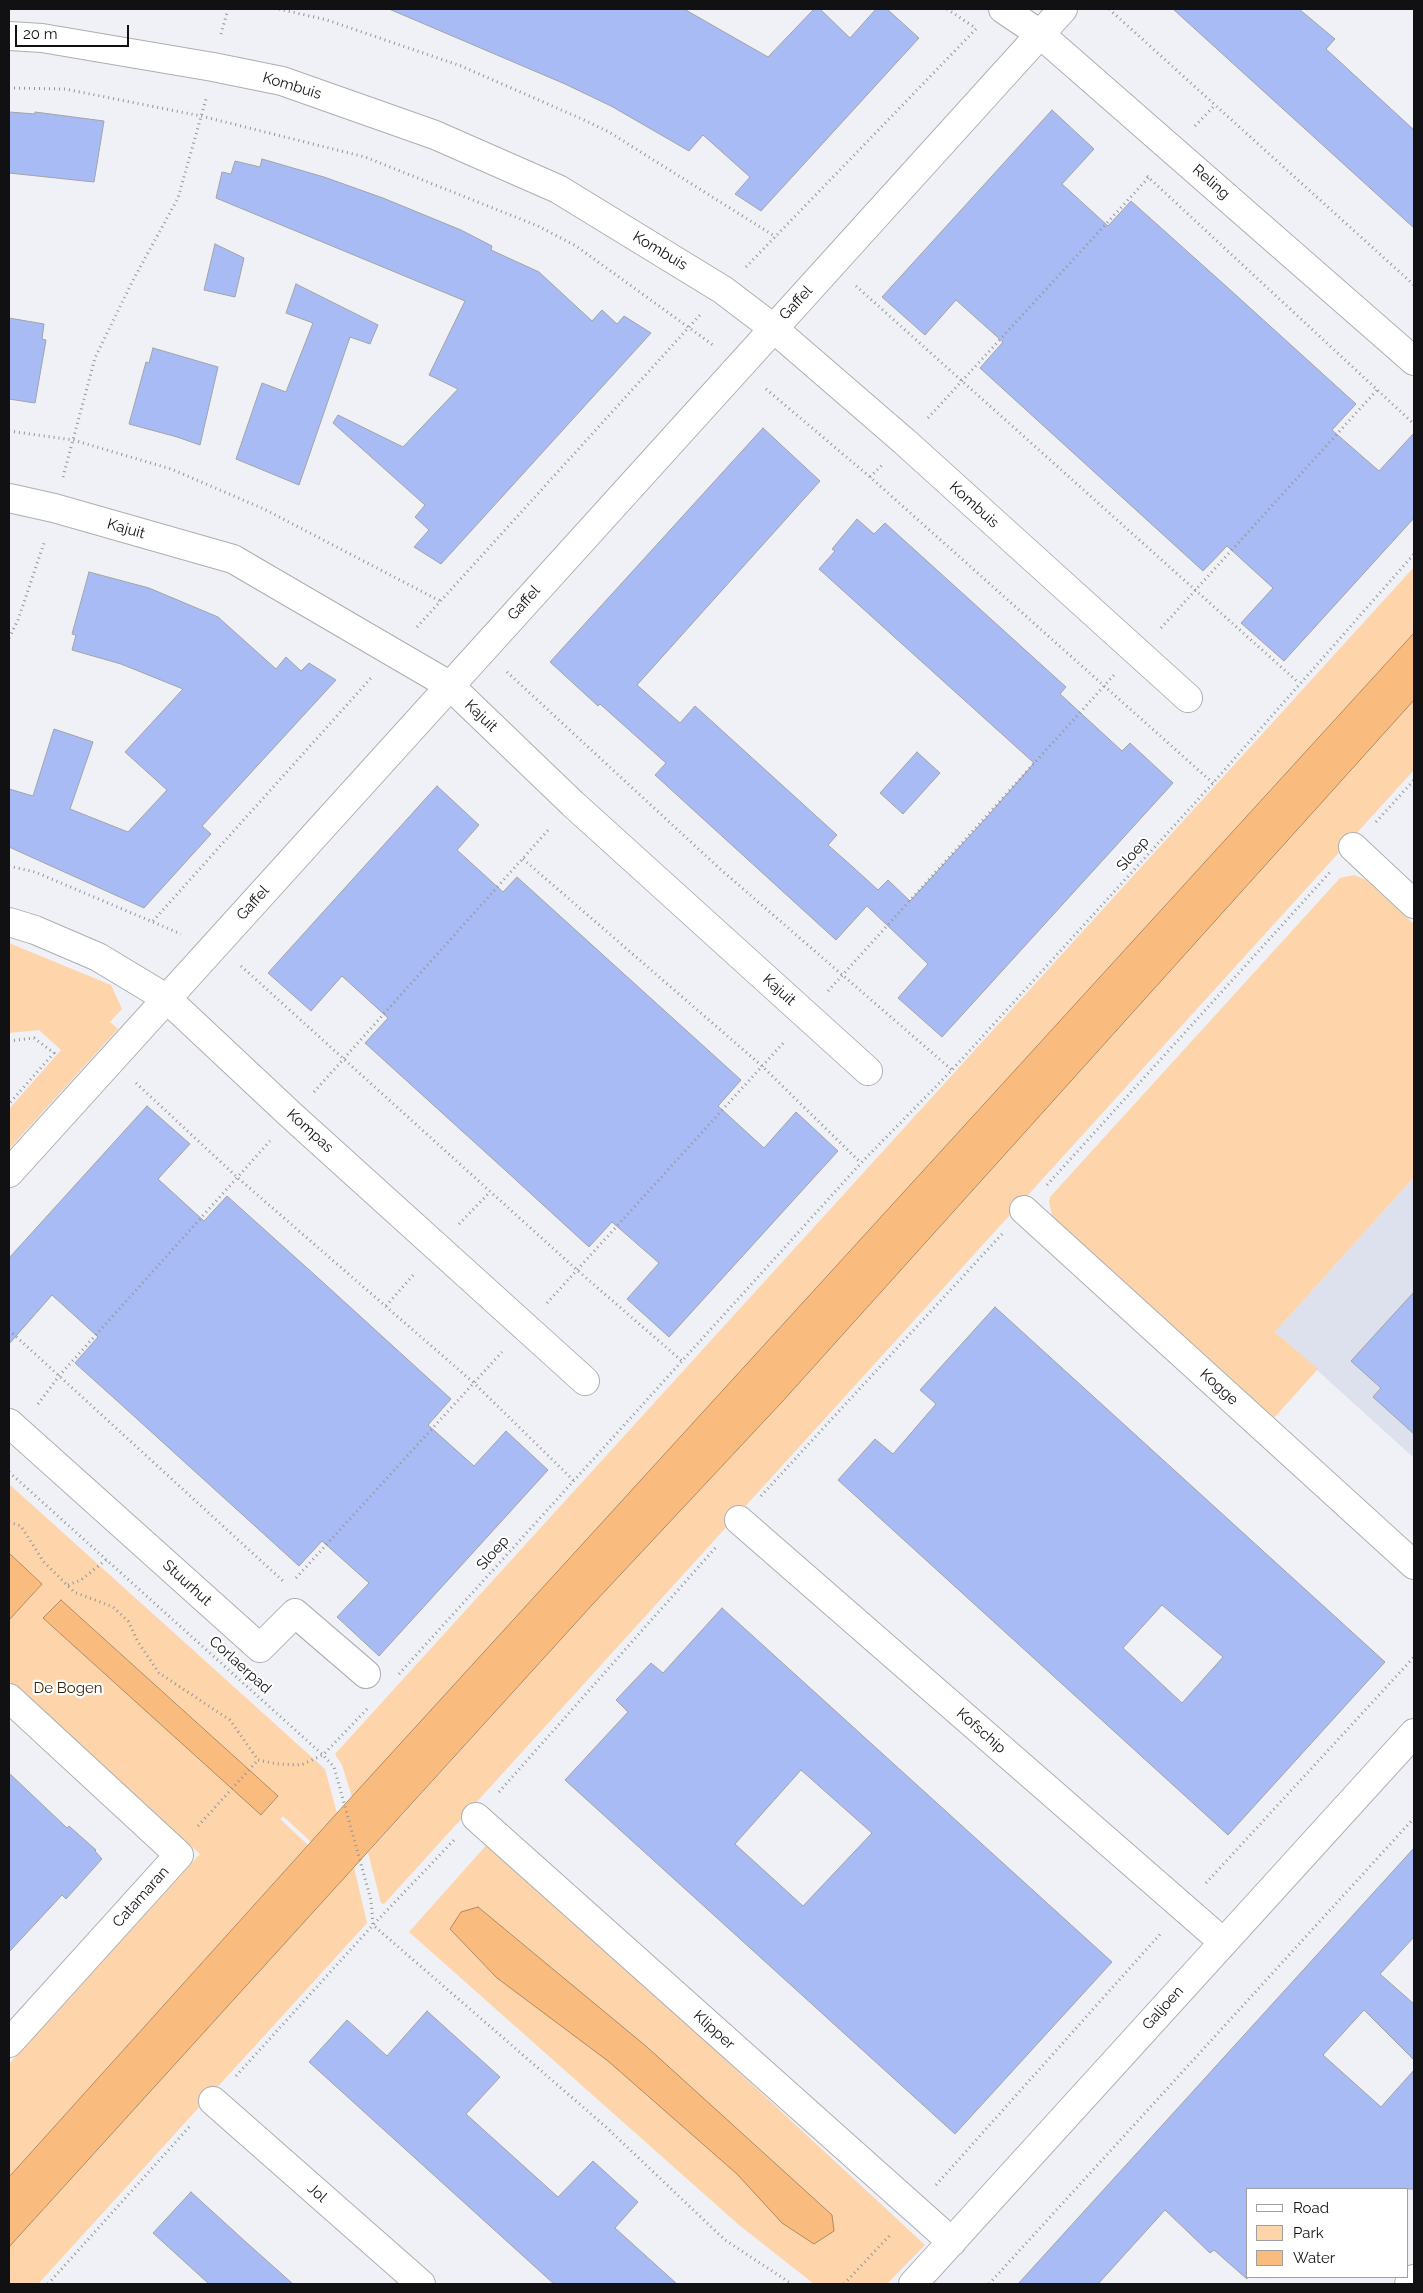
<!DOCTYPE html>
<html>
<head>
<meta charset="utf-8">
<style>
  body { margin:0 }
  #map { position:relative; width:1423px; height:2293px; overflow:hidden; background:#eff1f6; font-family:Raleway,sans-serif }
  canvas { display:block }
  .frame { position:absolute; inset:0; border:10px solid #111113; pointer-events:none }
  .legend { position:absolute; left:1246px; top:2188px; width:162px; height:90px; box-sizing:border-box; background:#fff; border:1px solid #a0a0a1; margin:0; padding:6px 9px; list-style:none; font-size:15px; color:#111113 }
  .legend li { display:flex; align-items:center; gap:10px; height:25px }
  .legend b { width:25px; border:1px solid #a0a0a1 }
  .scale { position:absolute; left:15px; top:25px; width:114px; height:22px; box-sizing:border-box; border:2px solid #111113; border-top:0; padding-left:6px; font-size:15px; line-height:18px; white-space:nowrap; color:#111113; -webkit-text-stroke:4px #fff; paint-order:stroke }
</style>
</head>
<body>
<div id="map">
<canvas width="1423" height="2293"></canvas>
<div class="frame"></div>
<ul class="legend">
<li><b style="height:6px;background:#fff"></b>Road</li>
<li><b style="height:14px;background:#fed4ab"></b>Park</li>
<li><b style="height:14px;background:#fabc7e"></b>Water</li>
</ul>
<div class="scale">20 m</div>
</div>
<script>
const ctx = document.querySelector('canvas').getContext('2d');
ctx.lineJoin = 'round';
function fillPath(path, color) { ctx.fillStyle = color; ctx.fill(path, 'evenodd'); }
const poly = rows => new Path2D(rows.map(r => 'M' + r).join(''));
function trace(path, color, width, dash) { ctx.strokeStyle = color; ctx.lineWidth = width; ctx.lineCap = dash ? 'butt' : 'round'; ctx.setLineDash(dash || []); ctx.stroke(path); }
function write(font, color, halo, rows, align = 'center') {
  ctx.font = font + ' Raleway,sans-serif'; ctx.lineWidth = 4.5; ctx.setLineDash([]); ctx.textBaseline = 'middle'; ctx.strokeStyle = halo; ctx.fillStyle = color; for (const [text, x, y, turn = 0] of rows) {
    ctx.save(); ctx.translate(x, y); ctx.rotate((+turn || 0) * Math.PI / 180); ctx.textAlign = isNaN(turn) ? turn : align; if (halo) ctx.strokeText(text, 0, 0); ctx.fillText(text, 0, 0); ctx.restore();
  }
}
fillPath(poly([
  [1414,1177,1414,1458,1275,1332]
]), '#dde1ed');
fillPath(poly([
  [1414,567,1414,633,352,1797,342,1765,335,1754],
  [1414,700,1414,770,384,1904,381,1903,368,1853,592,1605,782,1402],
  [1354,875,1366,880,1414,924,1414,1177,1275,1332,1318,1369,1274,1418,1053,1219,1049,1202,1050,1197,1340,878],
  [9,943,111,985,122,1009,110,1022,118,1029,9,1149,9,1109,61,1050,39,1030,9,1033],
  [9,1484,325,1769,337,1813,311,1842,283,1816,280,1819,308,1845,306,1847,9,2177,9,2064,200,1854,9,1683,9,1620,42,1584,9,1553],
  [61,1600,278,1796,262,1815,44,1619],
  [490,1841,925,2245,887,2284,814,2284,739,2225,409,1932],
  [354,1867,367,1923,38,2284,9,2284,9,2247]
]), '#fed4ab');
const water = poly([
  [1414,633,1414,700,782,1402,592,1605,9,2247,9,2177,337,1813,1414,633],
  [9,1553,42,1584,9,1620,9,1553],
  [61,1600,278,1796,261,1815,43,1618,61,1600],
  [478,1907,647,2047,832,2215,834,2231,814,2244,782,2223,737,2174,608,2061,497,1978,450,1929,461,1912,478,1907]
]);
fillPath(water, '#fabc7e');
trace(water, '#b4895e', 1);
const building = poly([
  [389,9,684,9,768,57,814,9,820,9,850,38,876,9,887,9,919,38,761,211,735,194,750,177,703,135,689,151,611,106,565,84,389,9],
  [1173,9,1299,9,1335,39,1326,49,1414,130,1414,228,1173,9],
  [1052,110,1094,149,1062,184,1108,226,1131,201,1227,287,1356,404,1332,430,1379,471,1414,433,1414,518,1284,661,1241,623,1273,588,1227,546,1203,571,1036,419,980,368,1003,342,956,300,925,335,882,297,1052,110],
  [9,112,35,114,35,112,104,121,94,182,9,173,9,112],
  [262,159,324,177,383,198,461,230,492,246,491,250,539,272,592,321,602,310,617,324,624,316,651,333,441,564,414,547,429,530,415,517,425,505,333,423,338,415,403,447,458,389,429,375,465,301,216,198,222,172,231,174,235,161,260,167,262,159],
  [215,244,244,258,235,297,204,290,215,244],
  [296,284,378,325,370,344,350,337,299,485,236,459,262,383,286,392,313,323,286,313,296,284],
  [9,318,44,324,42,339,46,340,35,403,9,399,9,318],
  [153,348,218,367,200,445,177,437,129,424,146,362,149,363,153,348],
  [763,428,820,481,637,685,680,723,695,706,837,835,828,845,854,868,878,890,888,880,910,901,987,817,1034,763,819,569,835,551,832,549,857,519,874,534,885,523,1066,687,1060,694,1122,751,1130,743,1173,783,942,1037,898,998,928,964,867,906,836,940,655,775,666,763,600,704,598,706,550,662,763,428],
  [89,572,149,588,218,617,276,669,286,657,301,671,309,663,336,680,202,826,211,834,144,908,9,847,9,789,33,796,54,729,93,742,70,809,128,832,167,790,125,752,183,689,121,664,72,650,76,635,72,634,89,572],
  [917,752,940,773,903,814,880,793,917,752],
  [437,786,479,825,457,850,503,892,517,877,741,1080,718,1106,764,1148,796,1112,838,1151,669,1337,627,1299,659,1263,612,1222,589,1247,505,1170,365,1043,388,1018,342,976,311,1011,268,973,437,786],
  [147,1106,190,1144,158,1179,204,1221,227,1196,316,1276,451,1399,428,1425,474,1466,506,1431,548,1470,379,1656,337,1617,369,1583,322,1541,299,1566,125,1408,75,1363,98,1337,52,1295,9,1344,9,1258,147,1106],
  [1414,1292,1414,1434,1373,1397,1381,1388,1351,1361,1414,1292],
  [995,1307,1385,1662,1228,1835,838,1480,875,1439,893,1454,936,1404,920,1390,995,1307],
  [1162,1605,1223,1657,1182,1703,1123,1648,1162,1605],
  [722,1608,1112,1962,955,2134,565,1780,628,1712,616,1700,651,1663,663,1673,722,1608],
  [801,1770,872,1833,803,1906,735,1844,801,1770],
  [9,1773,67,1828,69,1826,96,1850,95,1851,102,1859,66,1899,62,1895,9,1952,9,1773],
  [1414,1848,1414,1937,1380,1974,1414,2004,1414,2060,1364,2010,1323,2055,1381,2107,1414,2070,1414,2189,1247,2189,1247,2279,1214,2250,1210,2253,1165,2210,1098,2284,1018,2284,1414,1848],
  [427,2011,500,2077,466,2114,558,2197,593,2161,638,2202,615,2228,677,2284,554,2284,309,2062,347,2020,387,2056,427,2011],
  [191,2192,247,2243,293,2284,209,2284,153,2233,191,2192]
]);
fillPath(building, '#a9bbf5');
trace(building, '#a1a3a7', 1);
const minor = poly([
  [1003,9,1040,34,1414,361],
  [9,36,42,38,213,67,282,81,435,135,558,189,723,290,773,328,905,442,1188,698],
  [9,498,54,508,233,559,449,685,573,804,868,1071],
  [1353,847,1414,904],
  [9,922,35,930,98,957,166,998,292,1116,585,1381],
  [9,1173,1063,9],
  [1024,1210,1414,1565],
  [9,1423,260,1648,295,1613,366,1674],
  [739,1520,1223,1942],
  [9,1698,179,1855,9,2043],
  [476,1817,952,2242],
  [213,2101,421,2284],
  [913,2284,1414,1733],
  [1409,2284,1414,2279]
]);
trace(minor, '#acaeb3', 30);
trace(poly([
  [279,9,327,20,461,66,582,119,609,132,776,237],
  [947,9,974,27],
  [1109,9,1414,285],
  [221,34,228,9],
  [9,88,65,89,201,116,365,157,538,226,576,246,713,345],
  [1195,126,1215,105],
  [1147,176,1414,424],
  [746,267,976,29],
  [856,286,1299,683],
  [766,389,870,477,1213,783],
  [928,418,1149,177],
  [9,431,73,440,171,469,264,509,440,601],
  [63,477,95,358,132,282,178,198,206,99],
  [870,477,882,465],
  [417,627,700,315],
  [1161,628,1377,390],
  [9,638,18,620,45,540],
  [507,672,719,868,952,1070],
  [1376,822,1414,780],
  [523,859,762,1066,861,1163],
  [9,866,35,872,181,934],
  [153,921,371,678],
  [241,966,577,1270,682,1361],
  [828,991,1114,675],
  [9,1041,34,1038,54,1053,9,1104],
  [136,1083,238,1178,474,1383,574,1481],
  [314,1092,550,828],
  [1047,1185,1331,871],
  [459,1224,490,1192],
  [547,1303,785,1041],
  [386,1306,415,1273],
  [9,1330,283,1581],
  [38,1404,59,1376,270,1141],
  [9,1472,323,1755,334,1767,371,1900,373,1925,606,2127,725,2240,792,2284],
  [761,1496,1002,1234],
  [9,1522,21,1526,43,1561,74,1592,113,1607,128,1621,138,1642,159,1673,230,1720,258,1760,277,1764,301,1765,323,1755,368,1708],
  [296,1578,502,1352],
  [68,1585,81,1580,107,1559],
  [399,1674,861,1163,952,1070,1213,783,1414,554],
  [499,1792,717,1546],
  [198,1826,258,1760],
  [1206,1883,1414,1657],
  [236,2076,373,1925,454,1840],
  [936,2185,1162,1932],
  [48,2284,191,2125],
  [844,2284,891,2234],
  [989,2284,1414,1818]
]), '#939498', 3, [1, 4]);
trace(minor, '#fff', 28);
write('15px', '#111113', '#fff', [
  ["Kombuis",292,86,17],
  ["Reling",1211,182,41],
  ["Kombuis",660,251,31],
  ["Gaffel",796,303,-47],
  ["Kombuis",974,505,42],
  ["Kajuit",126,529,16],
  ["Gaffel",524,603,-48],
  ["Kajuit",481,716,44],
  ["Sloep",1133,854,-48],
  ["Gaffel",253,903,-48],
  ["Kajuit",779,990,42],
  ["Kompas",310,1131,42],
  ["Kogge",1219,1387,42],
  ["Sloep",493,1553,-48],
  ["Stuurhut",187,1583,42],
  ["Corlaerpad",240,1665,42],
  ["Kofschip",981,1731,41],
  ["Catamaran",141,1897,-48],
  ["Galjoen",1163,2008,-48],
  ["Klipper",714,2030,42],
  ["Jol",317,2193,41]
]);
write('15px', '#3d2409', '#fff', [
  ["De Bogen",68,1688]
]);
</script>
</body>
</html>
